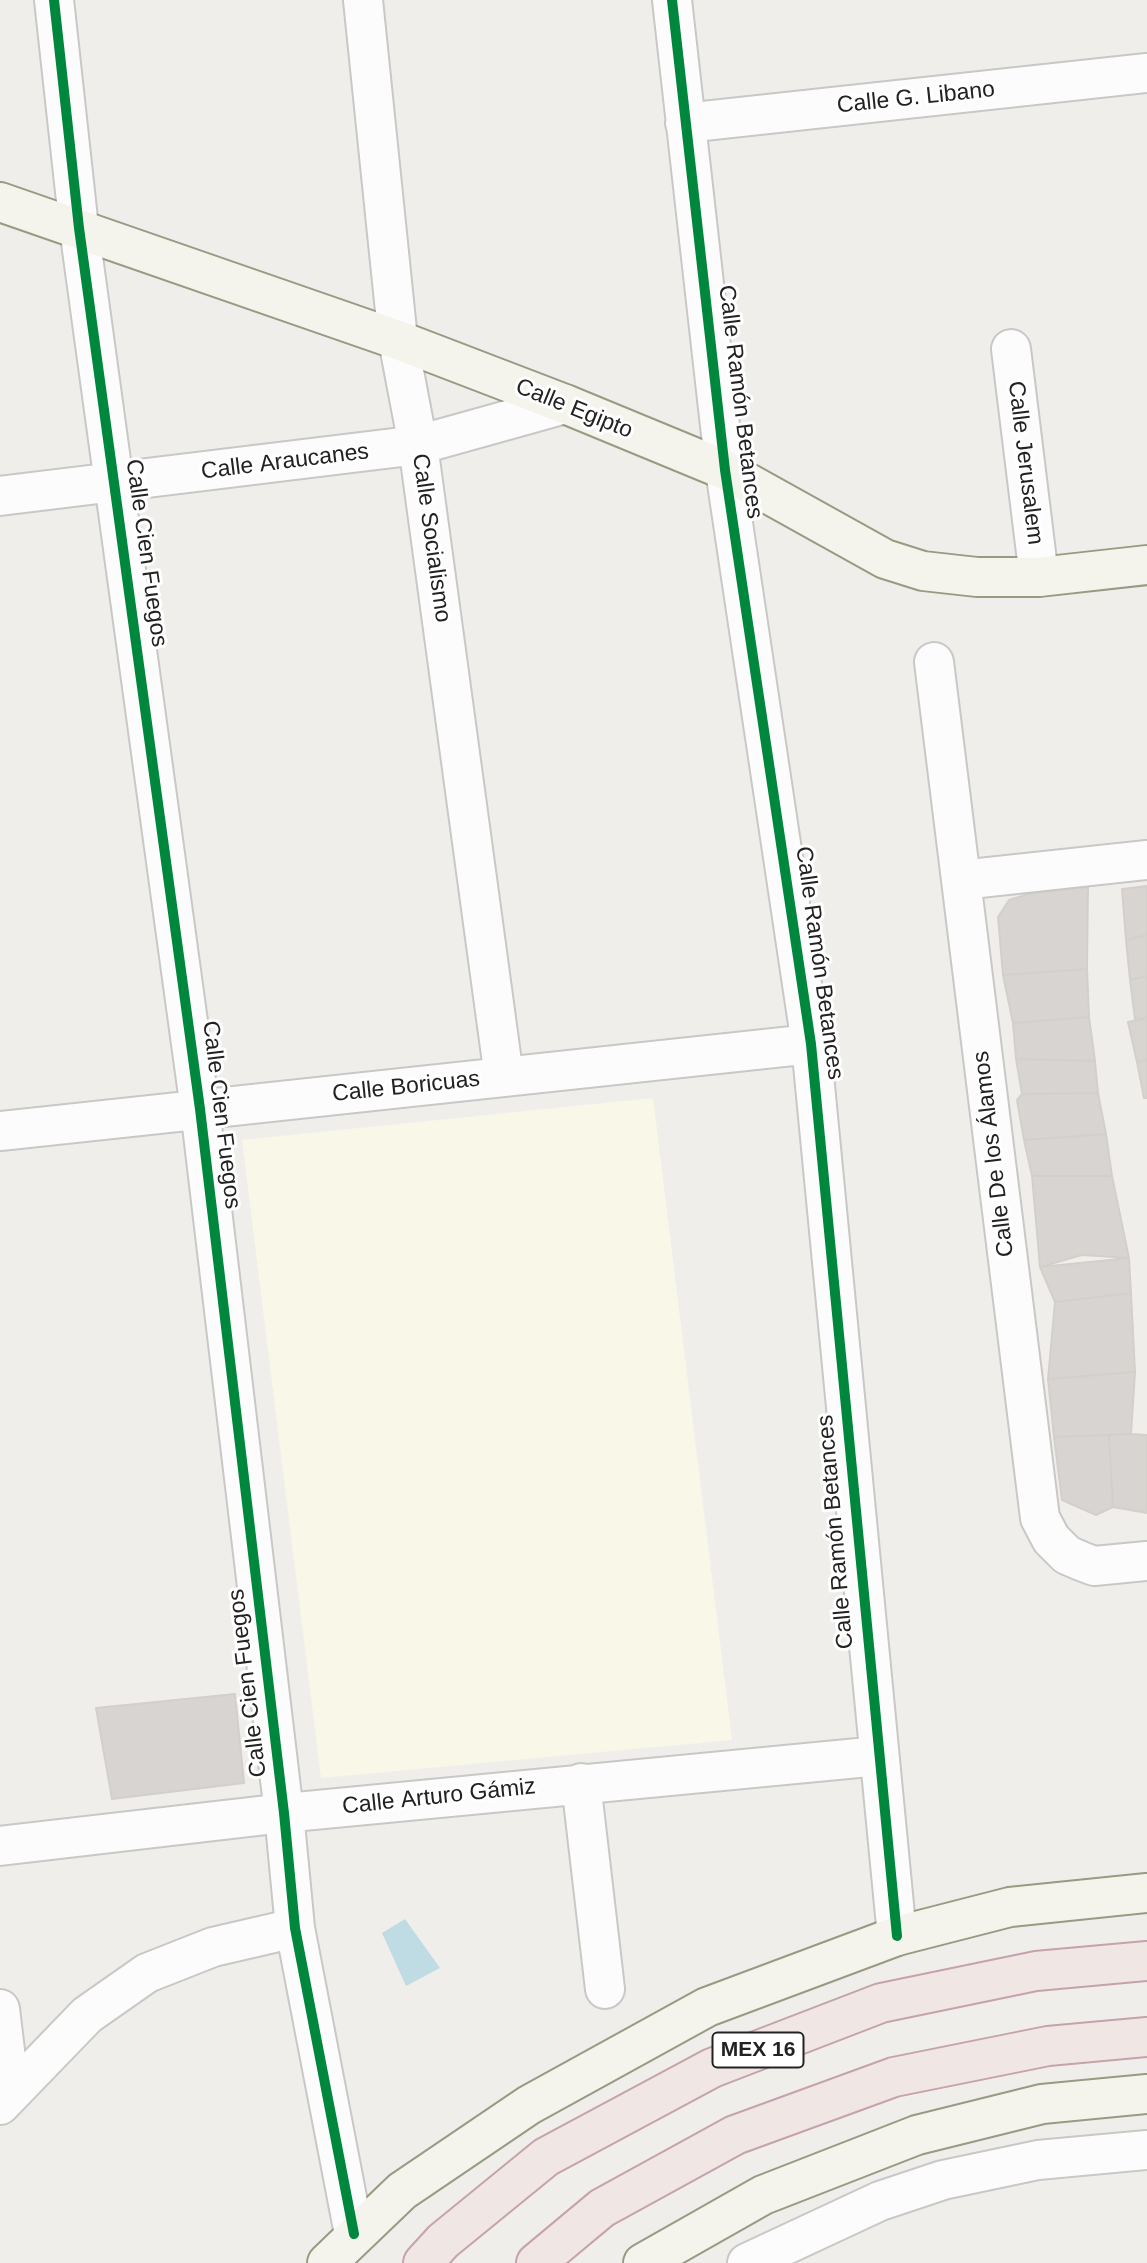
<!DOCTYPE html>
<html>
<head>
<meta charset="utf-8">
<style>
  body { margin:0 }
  canvas { display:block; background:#f0eeeb }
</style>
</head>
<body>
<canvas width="1147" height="2263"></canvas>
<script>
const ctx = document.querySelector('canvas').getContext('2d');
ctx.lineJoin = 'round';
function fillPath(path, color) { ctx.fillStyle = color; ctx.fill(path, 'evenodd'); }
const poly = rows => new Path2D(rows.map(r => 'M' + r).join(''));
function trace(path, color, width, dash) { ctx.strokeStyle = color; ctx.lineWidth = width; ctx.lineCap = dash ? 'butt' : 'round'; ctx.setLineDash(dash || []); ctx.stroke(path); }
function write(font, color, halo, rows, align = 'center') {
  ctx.font = font + ' Helvetica,sans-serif'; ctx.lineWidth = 6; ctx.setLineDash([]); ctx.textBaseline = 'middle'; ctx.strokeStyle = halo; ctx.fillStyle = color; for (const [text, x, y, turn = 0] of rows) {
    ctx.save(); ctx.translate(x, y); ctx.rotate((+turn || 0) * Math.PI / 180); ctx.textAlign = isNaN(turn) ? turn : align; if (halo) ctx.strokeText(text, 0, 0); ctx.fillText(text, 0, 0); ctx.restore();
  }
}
fillPath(poly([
  [653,1098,732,1740,321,1778,242,1140]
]), '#f8f7e8');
fillPath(poly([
  [405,1919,440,1968,406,1986,382,1933]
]), '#bfdbe3');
const building = poly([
  [1147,886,1147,935,1126,940,1122,889,1147,886],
  [1088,887,1087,969,1003,975,998,917,1009,900,1032,893,1088,887],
  [1147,935,1147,976,1130,980,1126,940,1147,935],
  [1087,969,1089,1017,1013,1023,1003,975,1087,969],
  [1147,976,1147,1018,1135,1020,1130,980,1147,976],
  [1089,1017,1095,1061,1016,1059,1013,1023,1089,1017],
  [1147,1018,1147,1060,1137,1062,1128,1022,1147,1018],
  [1016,1059,1095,1061,1098,1093,1022,1094,1016,1059],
  [1147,1060,1147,1098,1144,1098,1137,1062,1147,1060],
  [1098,1093,1106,1134,1024,1140,1017,1100,1022,1094,1098,1093],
  [1106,1134,1112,1176,1032,1176,1024,1140,1106,1134],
  [1032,1176,1112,1176,1129,1258,1082,1255,1040,1267,1032,1176],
  [1129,1258,1131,1293,1055,1302,1040,1267,1129,1258],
  [1131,1293,1135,1372,1048,1379,1055,1302,1131,1293],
  [1135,1372,1131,1434,1054,1437,1048,1379,1135,1372],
  [1131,1434,1147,1435,1147,1513,1113,1507,1109,1435,1131,1434],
  [1109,1435,1113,1507,1096,1515,1062,1500,1054,1437,1109,1435],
  [235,1694,244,1783,112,1799,96,1708,235,1694]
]);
fillPath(building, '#d7d4d2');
trace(building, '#d3d0cc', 2);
const minor = poly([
  [54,0,79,228,200,1109,284,1813,295,1928,354,2234],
  [363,0,398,340,418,445,504,1077],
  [672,0,725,470,811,1044,897,1936],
  [685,123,1147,73],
  [1011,349,1039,577],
  [0,496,418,445,565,404],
  [934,662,1040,1518,1051,1539,1067,1555,1081,1561,1094,1566,1147,1561],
  [961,880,1147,860],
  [0,1131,811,1044],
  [581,1783,605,1989],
  [0,1846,284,1813,879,1756],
  [0,2009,10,2092],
  [0,2105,87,2015,147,1973,213,1947,295,1928],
  [747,2263,880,2201,943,2180,1038,2160,1147,2150]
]);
const secondary = poly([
  [0,202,398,340,565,404,725,470,885,559,923,571,977,577,1039,577,1147,565],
  [327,2263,402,2191,529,2105,707,2007,897,1936,1010,1907,1147,1893],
  [643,2263,763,2195,917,2135,1042,2104,1147,2094]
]);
const trunk = poly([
  [423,2263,443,2241,546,2157,712,2068,881,2003,1036,1971,1147,1961],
  [536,2263,602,2208,735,2135,894,2077,1048,2046,1147,2037]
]);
trace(minor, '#c9c8c7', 42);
trace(secondary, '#999a82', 42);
trace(trunk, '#c5a2ac', 42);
trace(minor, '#fdfcfc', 38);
trace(secondary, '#f4f4ed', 38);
trace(trunk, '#f0e6e4', 38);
trace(poly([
  [54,0,79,228,200,1109,284,1813,295,1928,354,2234],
  [672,0,725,470,811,1044,897,1936]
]), '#00873e', 10);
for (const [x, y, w] of [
  [758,2050,91]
]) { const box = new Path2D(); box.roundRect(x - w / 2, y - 17.5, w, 35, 5); ctx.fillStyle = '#fff'; ctx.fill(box); trace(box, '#222', 2); }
write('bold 21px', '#222', null, [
  ["MEX 16",758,2050]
]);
write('23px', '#222', '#fff', [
  ["Calle G. Libano",916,98,-6],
  ["Calle Ramón Betances",740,402,83],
  ["Calle Egipto",574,409,22],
  ["Calle Araucanes",285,462,-7],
  ["Calle Jerusalem",1025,463,83],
  ["Calle Socialismo",431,538,82],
  ["Calle Cien Fuegos",146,553,82],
  ["Calle Ramón Betances",819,963,82],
  ["Calle Boricuas",406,1087,-6],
  ["Calle Cien Fuegos",221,1115,83],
  ["Calle De los Álamos",994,1154,-97],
  ["Calle Ramón Betances",836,1532,-95],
  ["Calle Cien Fuegos",248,1683,-97],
  ["Calle Arturo Gámiz",439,1797,-6]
]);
</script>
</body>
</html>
